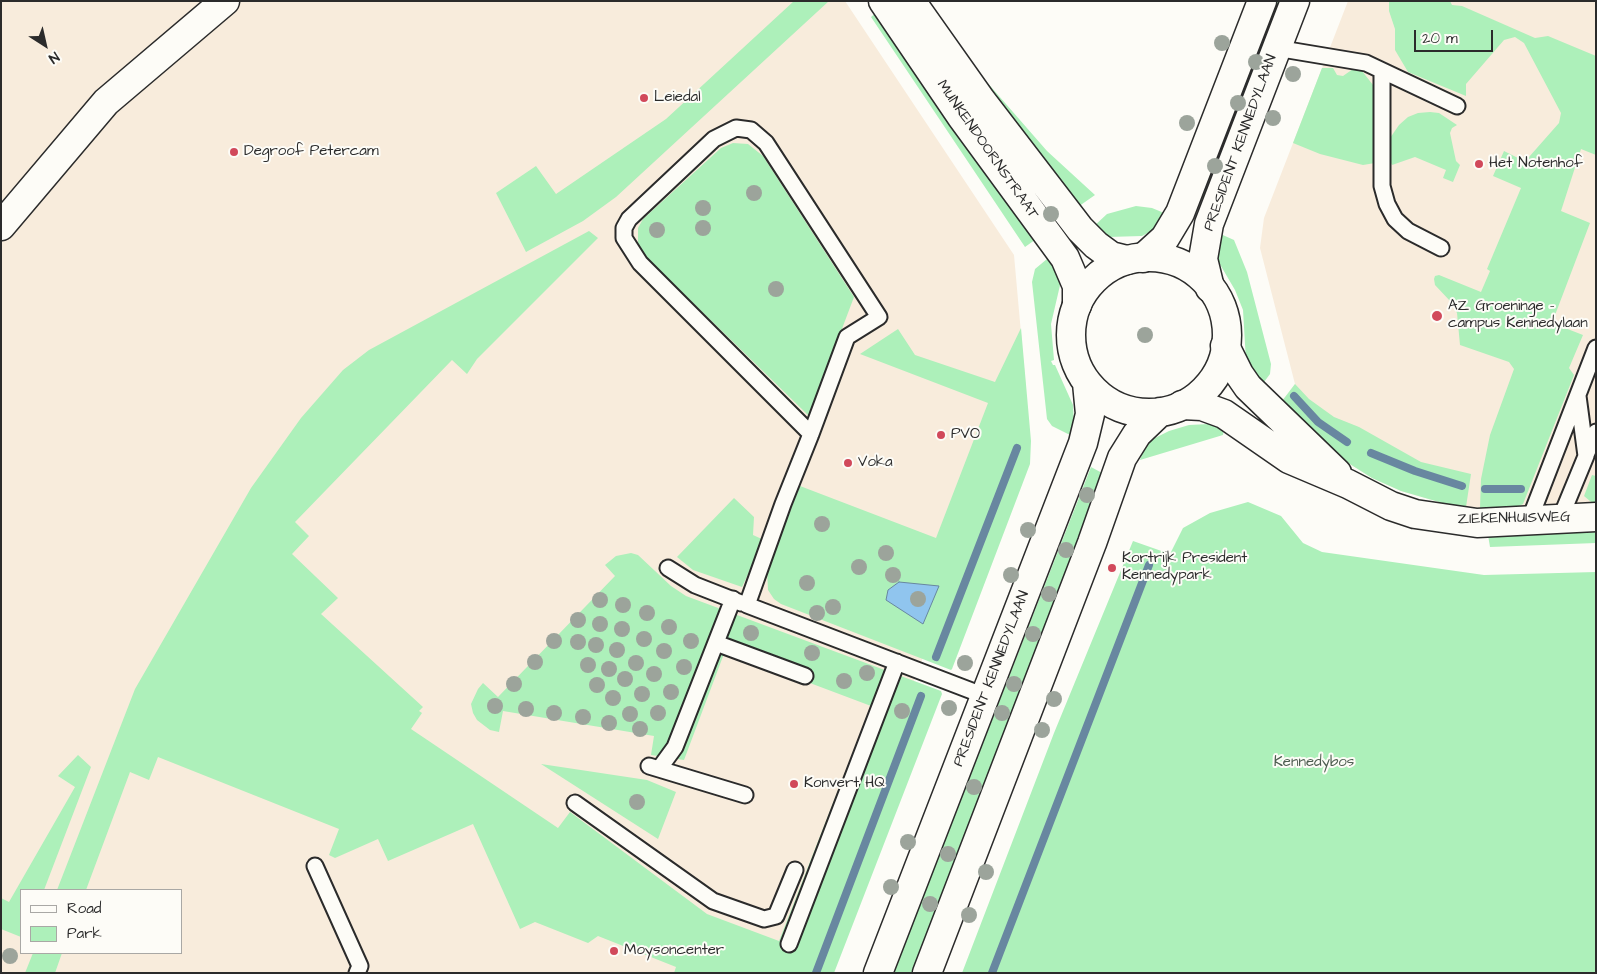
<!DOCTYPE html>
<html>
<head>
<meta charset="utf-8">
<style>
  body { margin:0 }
  #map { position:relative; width:1597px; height:974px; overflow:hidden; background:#fdfcf7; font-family:"Architects Daughter",sans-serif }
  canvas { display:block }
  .frame { position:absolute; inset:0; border:2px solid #2b2b2b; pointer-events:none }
  .legend { position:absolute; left:20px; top:889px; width:162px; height:65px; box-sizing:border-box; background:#fdfcf7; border:1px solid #a9a8a5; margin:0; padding:6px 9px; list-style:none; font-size:15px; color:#2b2b2b }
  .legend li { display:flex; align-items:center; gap:10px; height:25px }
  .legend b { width:25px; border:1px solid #a9a8a5 }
  .north { position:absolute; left:20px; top:20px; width:50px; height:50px; -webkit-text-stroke:4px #fdfcf7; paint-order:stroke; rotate:145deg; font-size:14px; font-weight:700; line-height:20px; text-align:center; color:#2b2b2b }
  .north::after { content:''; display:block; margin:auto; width:18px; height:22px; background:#2b2b2b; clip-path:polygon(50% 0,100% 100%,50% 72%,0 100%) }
  .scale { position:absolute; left:1414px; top:30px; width:79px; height:22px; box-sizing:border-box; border:2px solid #2b2b2b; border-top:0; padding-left:6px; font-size:15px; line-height:18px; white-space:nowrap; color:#2b2b2b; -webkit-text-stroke:4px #fdfcf7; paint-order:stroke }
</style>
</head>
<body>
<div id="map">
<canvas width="1597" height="974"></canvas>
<div class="frame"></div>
<ul class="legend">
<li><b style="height:6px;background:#fdfcf7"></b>Road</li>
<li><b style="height:14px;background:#adf0ba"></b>Park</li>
</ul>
<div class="north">N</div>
<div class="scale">20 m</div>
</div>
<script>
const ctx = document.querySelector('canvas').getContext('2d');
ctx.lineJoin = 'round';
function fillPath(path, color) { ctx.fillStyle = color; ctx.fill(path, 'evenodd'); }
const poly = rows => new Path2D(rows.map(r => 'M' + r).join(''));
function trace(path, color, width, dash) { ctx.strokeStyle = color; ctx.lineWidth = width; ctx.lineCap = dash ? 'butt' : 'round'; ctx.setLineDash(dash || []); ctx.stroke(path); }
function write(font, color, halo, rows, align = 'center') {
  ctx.font = font + ' "Architects Daughter",sans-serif'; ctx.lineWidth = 4; ctx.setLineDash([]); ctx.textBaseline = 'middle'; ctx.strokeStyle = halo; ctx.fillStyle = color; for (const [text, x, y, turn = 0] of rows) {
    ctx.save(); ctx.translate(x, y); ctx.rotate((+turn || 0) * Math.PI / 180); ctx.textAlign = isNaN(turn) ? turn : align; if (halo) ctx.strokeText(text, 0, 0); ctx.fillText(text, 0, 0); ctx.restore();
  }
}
fillPath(poly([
  [1,1,845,1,1014,255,1026,389,802,973,1,973],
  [21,890,181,890,181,953,21,953],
  [1348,1,1596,1,1596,506,1480,508,1446,504,1401,491,1372,478,1345,461,1279,405,1295,384,1260,248,1264,218]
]), '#f8ecdc');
fillPath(poly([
  [794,1,829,1,616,197,583,221,526,252,496,193,536,166,556,194,666,119],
  [1269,1,1287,1,1207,203,1193,197],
  [1389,1,1450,1,1452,5,1462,6,1535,38,1548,36,1596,56,1596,155,1581,149,1561,211,1590,223,1552,323,1583,335,1569,368,1574,375,1523,504,1515,508,1480,508,1481,479,1490,435,1514,369,1509,362,1460,345,1457,313,1451,302,1435,285,1434,279,1435,276,1439,275,1481,292,1490,271,1487,269,1521,188,1493,176,1504,151,1518,158,1529,157,1559,123,1561,113,1524,43,1515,37,1504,40,1466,84,1466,96,1408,72,1395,50,1395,29,1389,11],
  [878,11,1039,237,1025,247,871,17],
  [956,42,985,80,1047,151,1095,195,1075,209],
  [1322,68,1333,68,1337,75,1343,76,1353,69,1362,71,1373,85,1375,163,1363,165,1320,154,1293,143],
  [1430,112,1439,113,1457,125,1452,128,1450,133,1456,161,1460,165,1453,182,1443,178,1446,170,1415,157,1392,165,1389,159,1388,141,1399,125,1408,117,1418,113],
  [733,143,748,144,763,156,854,297,809,416,647,258,638,244,638,228,643,219,721,148],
  [1136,206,1152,208,1169,215,1157,228,1142,236,1108,237,1093,227,1107,214],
  [589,231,598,238,477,359,467,374,452,360,295,522,309,536,292,554,338,598,321,614,423,707,419,711,422,713,411,729,558,828,570,812,707,914,779,941,871,706,725,651,684,760,651,755,654,736,503,711,499,732,490,730,477,720,473,713,471,704,478,689,483,683,498,697,615,576,605,565,616,556,631,553,638,555,671,586,686,596,941,691,942,694,834,973,674,973,676,967,598,936,588,943,535,922,520,929,473,824,388,861,378,839,335,858,329,855,339,829,158,757,149,780,130,772,86,890,57,890,135,689,251,488,301,418,343,370,369,350],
  [1216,232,1234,240,1247,272,1271,364,1270,374,1261,386,1246,361,1243,310,1235,290,1218,261,1215,250],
  [1053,254,1061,281,1051,324,1054,360,1051,361,1053,365,1055,365,1073,405,1074,425,1070,435,1052,426,1047,419,1032,282,1035,269],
  [1021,328,1031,441,1030,464,952,669,951,670,781,604,774,599,768,590,767,570,800,486,936,538,988,403,860,354,898,329,915,355,995,382],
  [1295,384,1309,399,1334,417,1359,427,1421,462,1471,474,1466,507,1446,504,1401,491,1372,478,1334,454,1279,405],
  [1209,424,1224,427,1223,435,1140,460,1143,451,1151,440,1169,431,1189,425],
  [1091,467,1104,474,912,973,893,973],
  [1592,475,1596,476,1596,506,1584,496],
  [734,498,754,517,753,535,764,540,742,587,693,570,677,557],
  [1248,502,1281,516,1303,543,1322,552,1484,575,1596,572,1596,973,962,973,1054,733,1133,541,1170,554,1183,528,1210,513],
  [1596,532,1596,543,1490,547,1488,535],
  [78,755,91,767,44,890,21,890,21,937,1,929,1,898,9,902,75,787,58,776],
  [541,764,647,780,676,792,658,839],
  [33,953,62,953,55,973,25,973]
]), '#adf0ba');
const water = poly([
  [899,582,939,586,923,624,886,600,888,590,899,582]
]);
fillPath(water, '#90c5ee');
trace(water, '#6887a0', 1);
trace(poly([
  [1294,396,1318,422,1347,442],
  [1371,453,1415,471,1462,486],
  [1485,489,1521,489],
  [936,657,1017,448],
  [816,973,921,696],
  [992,973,1149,565]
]), '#6887a0', 8);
const service = poly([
  [1276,48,1366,63,1457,106],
  [1382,71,1382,186,1387,204,1395,219,1408,231,1441,248],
  [811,434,640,263,624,238,624,228,629,219,714,139,736,128,751,130,766,143,879,317,847,337,811,434,783,504,747,605,985,696],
  [1586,455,1596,432],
  [1560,519,1586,456,1578,396],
  [1529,521,1596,348],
  [668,568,695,585,741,603],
  [716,643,805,676],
  [649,766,745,795],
  [659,769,675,747,733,599],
  [575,803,713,901,764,919,776,916,795,870],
  [315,866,360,966,357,973],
  [789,944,897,662]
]);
const minor = poly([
  [883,1,961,116,1065,258,1077,286,1077,305],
  [911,1,981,100,1080,229,1096,245,1111,256,1127,260],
  [1,226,106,102,225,1]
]);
const tertiary = poly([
  [1143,258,1165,238,1180,213,1262,1],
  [1210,288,1203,259,1209,224,1295,1],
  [1225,346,1239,374,1248,387,1337,473],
  [1182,405,1202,406,1224,414,1289,459,1348,484,1391,506,1415,514,1477,523,1596,517]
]);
const secondary = poly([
  '1071 335a78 78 0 1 1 156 0a78 78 0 1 1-156 0Z',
  [878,973,1083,443,1090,414,1087,383],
  [927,973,1092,543,1122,458,1137,434,1160,412]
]);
trace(service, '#2b2b2b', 19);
trace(minor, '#2b2b2b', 31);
trace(tertiary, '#2b2b2b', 31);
trace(secondary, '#2b2b2b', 31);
trace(service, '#fdfcf7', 15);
trace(minor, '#fdfcf7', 28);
trace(tertiary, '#fdfcf7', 28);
trace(secondary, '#fdfcf7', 28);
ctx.fillStyle = '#9ca49b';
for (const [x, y] of [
  [1222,43],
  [1256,62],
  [1293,74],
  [1238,103],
  [1273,118],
  [1187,123],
  [1215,166],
  [754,193],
  [703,208],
  [1051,214],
  [703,228],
  [657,230],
  [776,289],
  [1145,335],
  [1087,495],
  [822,524],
  [1028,530],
  [1066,550],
  [886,553],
  [859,567],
  [893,575],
  [1011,575],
  [807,583],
  [1049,594],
  [918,599],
  [600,600],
  [623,605],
  [833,607],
  [647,613],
  [817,613],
  [578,620],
  [600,624],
  [669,627],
  [622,629],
  [751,633],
  [1033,634],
  [644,639],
  [554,641],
  [691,641],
  [578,642],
  [596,645],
  [617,650],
  [664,651],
  [812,653],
  [535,662],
  [636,663],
  [965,663],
  [588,665],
  [684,667],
  [609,669],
  [867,673],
  [654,674],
  [625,679],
  [844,681],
  [514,684],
  [1014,684],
  [597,685],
  [671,692],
  [642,694],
  [613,698],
  [1054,699],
  [495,706],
  [949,708],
  [526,709],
  [902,711],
  [554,713],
  [658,713],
  [1002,713],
  [630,714],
  [583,717],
  [609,723],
  [640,729],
  [1042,730],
  [974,787],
  [637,802],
  [908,842],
  [948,854],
  [986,872],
  [891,887],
  [930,904],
  [969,915],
  [10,956]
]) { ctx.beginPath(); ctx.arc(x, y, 8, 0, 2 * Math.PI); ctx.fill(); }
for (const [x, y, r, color] of [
  [644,98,5,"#d1495b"],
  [234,152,5,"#d1495b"],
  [1479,164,5,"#d1495b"],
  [1437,316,6,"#d1495b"],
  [941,435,5,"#d1495b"],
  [848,463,5,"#d1495b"],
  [1112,568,5,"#d1495b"],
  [794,784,5,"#d1495b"],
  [614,951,5,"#d1495b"]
]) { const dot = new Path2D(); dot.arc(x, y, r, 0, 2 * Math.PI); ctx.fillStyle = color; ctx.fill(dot); trace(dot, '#fdfcf7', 2); }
write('15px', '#2b2b2b', '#fdfcf7', [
  ["Leiedal",654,98],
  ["Degroof Petercam",244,152],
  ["Het Notenhof",1489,164],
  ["AZ Groeninge -",1448,307],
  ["campus Kennedylaan",1448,324],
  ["PVO",951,435],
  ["Voka",858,463],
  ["Kortrijk President",1122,559],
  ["Kennedypark",1122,576],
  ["Konvert HQ",804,784],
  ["Moysoncenter",624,951]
], 'left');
write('15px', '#2b2b2b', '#fdfcf7', [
  ["PRESIDENT KENNEDYLAAN",1241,143,-70],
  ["MUNKENDOORNSTRAAT",987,150,55],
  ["ZIEKENHUISWEG",1514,519,-1],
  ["PRESIDENT KENNEDYLAAN",992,679,-69]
]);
write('15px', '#4c5c4f', '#fdfcf7', [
  ["Kennedybos",1314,763]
]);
</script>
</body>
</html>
